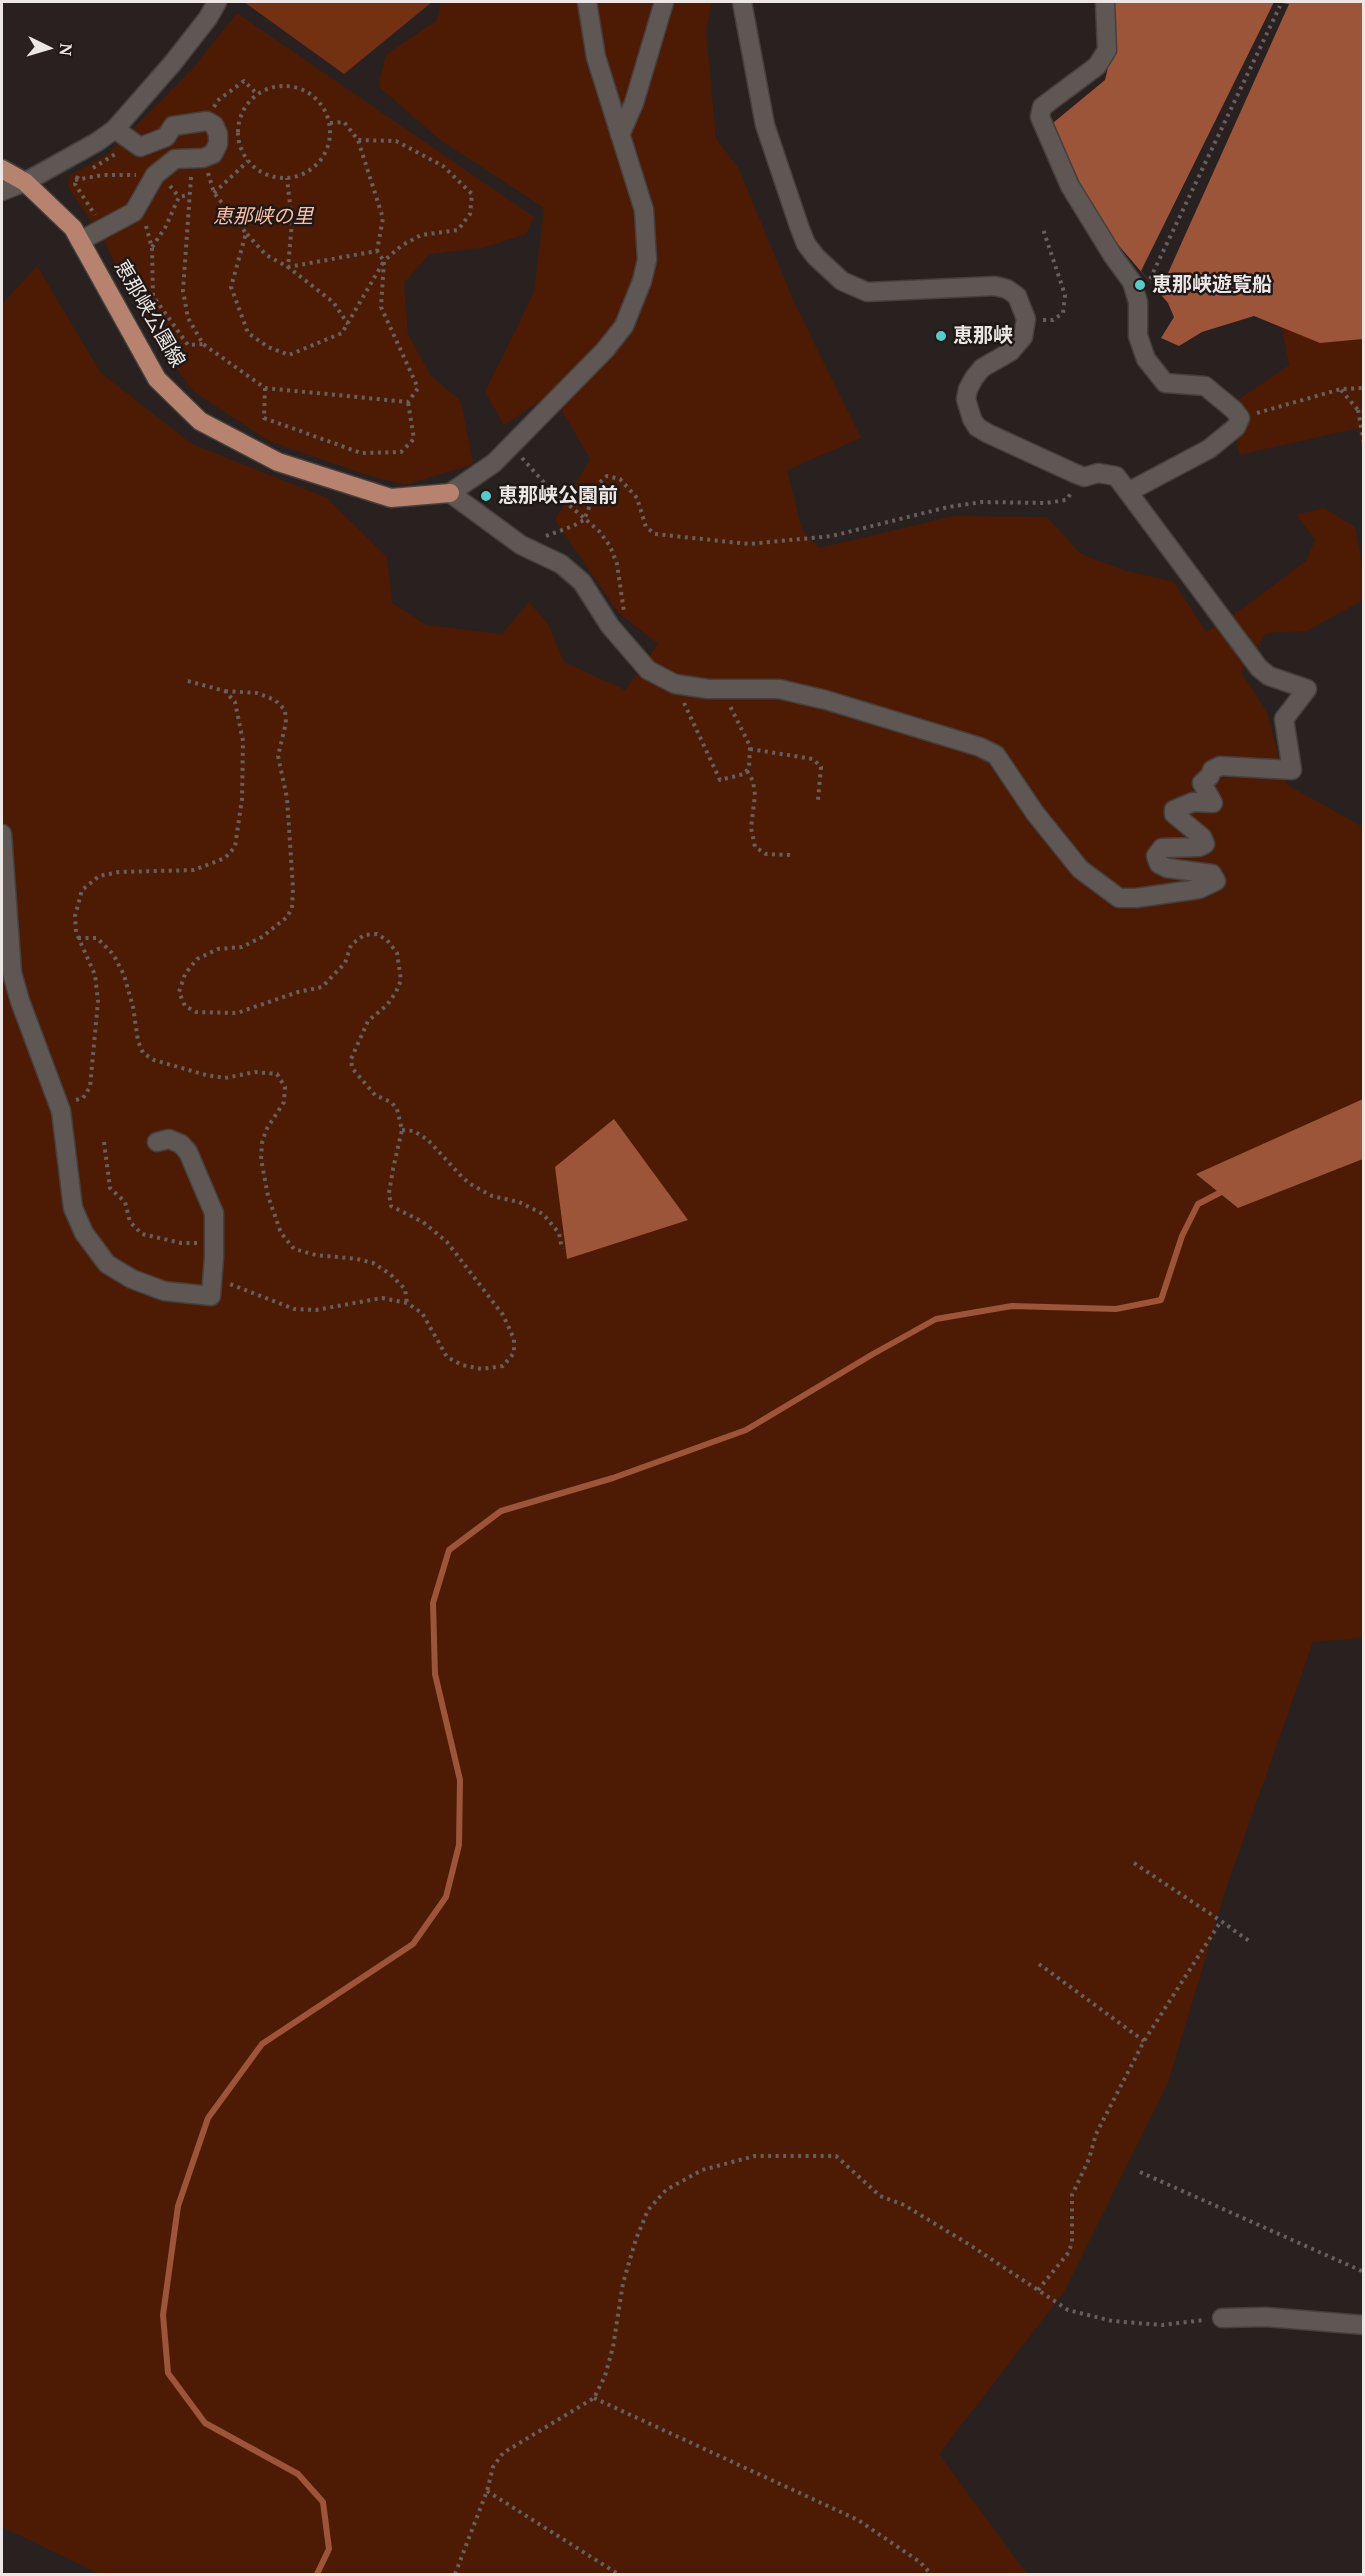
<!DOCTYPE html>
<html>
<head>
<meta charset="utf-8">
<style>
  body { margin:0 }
  #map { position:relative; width:1365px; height:2576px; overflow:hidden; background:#28211f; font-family:"Noto Serif",serif }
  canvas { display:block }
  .frame { position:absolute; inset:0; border:3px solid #ece7e5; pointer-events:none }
  .north { position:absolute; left:18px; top:18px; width:60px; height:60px; -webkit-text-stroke:4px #1e1816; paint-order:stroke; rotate:95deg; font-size:16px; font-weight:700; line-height:24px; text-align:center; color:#ece7e5 }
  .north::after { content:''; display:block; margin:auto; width:21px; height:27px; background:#ece7e5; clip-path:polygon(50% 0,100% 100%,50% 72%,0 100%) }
</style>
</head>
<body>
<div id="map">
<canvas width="1365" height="2576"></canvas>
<div class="frame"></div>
<div class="north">N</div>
</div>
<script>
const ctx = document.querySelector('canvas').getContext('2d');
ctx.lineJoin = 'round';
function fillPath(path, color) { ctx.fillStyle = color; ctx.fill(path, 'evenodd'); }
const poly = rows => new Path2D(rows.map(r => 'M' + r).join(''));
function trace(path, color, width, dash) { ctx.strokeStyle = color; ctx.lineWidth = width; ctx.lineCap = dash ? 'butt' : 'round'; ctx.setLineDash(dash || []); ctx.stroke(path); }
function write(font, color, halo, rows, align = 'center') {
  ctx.font = font + ' "Noto Serif","Noto Sans JP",serif'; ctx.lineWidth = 5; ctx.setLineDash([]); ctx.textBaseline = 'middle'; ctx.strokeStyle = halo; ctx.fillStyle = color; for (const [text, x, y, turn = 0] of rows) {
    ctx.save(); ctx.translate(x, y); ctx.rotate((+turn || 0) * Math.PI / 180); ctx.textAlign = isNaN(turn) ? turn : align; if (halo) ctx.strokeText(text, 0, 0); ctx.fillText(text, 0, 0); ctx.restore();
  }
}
fillPath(poly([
  [441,2,712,2,706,31,716,139,738,167,794,302,861,438,787,470,802,530,819,548,954,516,1047,517,1081,554,1123,570,1174,582,1206,632,1243,608,1307,560,1315,539,1296,515,1324,508,1355,527,1363,569,1363,600,1307,631,1266,633,1241,672,1267,712,1286,784,1363,827,1363,1099,1197,1174,1238,1208,1363,1159,1363,1638,1313,1642,1227,1886,1168,2083,1064,2292,939,2454,1027,2574,100,2574,2,2527,2,304,37,266,101,373,192,444,327,498,387,557,392,603,426,625,502,634,529,602,548,624,564,662,625,690,658,644,618,612,555,520,590,459,552,393,504,425,485,392,534,292,544,208,439,139,378,86,386,55,437,20],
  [237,13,534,217,526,234,482,248,430,254,404,283,408,334,431,376,461,401,473,464,405,485,364,474,269,441,193,391,146,326,102,237,68,187,70,175,107,155,194,67],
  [1363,303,1363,459,1358,428,1239,455,1232,404,1289,365,1280,317]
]), '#4d1b04');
fillPath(poly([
  [1104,2,1363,2,1363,339,1320,343,1254,316,1202,332,1179,346,1161,338,1174,317,1168,303,1108,233,1048,127,1105,80,1112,50],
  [1363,1099,1363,1159,1238,1208,1196,1174],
  [614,1119,688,1220,567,1259,555,1167]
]), '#9c5538');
fillPath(poly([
  [1274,2,1289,4,1159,293,1141,271]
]), '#28211f');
trace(poly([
  [317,2574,329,2549,323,2502,298,2474,205,2423,168,2373,163,2315,178,2206,208,2118,262,2044,413,1944,446,1897,459,1845,460,1780,435,1674,433,1603,449,1550,501,1511,613,1478,746,1430,873,1354,936,1319,1012,1306,1116,1309,1161,1300,1182,1236,1198,1204,1227,1189]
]), '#9c5538', 6);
fillPath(poly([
  [244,2,432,2,344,74]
]), '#743112');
const minor = poly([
  [587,2,596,57,644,210,647,260,642,281,624,326,605,350,494,463,450,493,521,545,561,564,582,582,610,626,648,670,675,684,708,689,779,689,826,700,980,747,996,755,1035,813,1080,869,1119,898,1136,898,1199,889,1216,881,1212,874,1167,868,1159,864,1156,856,1162,848,1199,847,1205,844,1202,837,1174,814,1174,810,1193,802,1213,803,1202,783,1210,776,1212,770,1220,766,1292,770,1284,719,1307,689,1269,676,1259,668,1128,492],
  [742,2,765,125,799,226,806,244,816,257,842,281,867,292,995,286,1007,289,1017,296,1026,319,1023,337,1010,352,982,368,974,378,968,389,966,399,972,419,977,427,987,433,1074,473,1084,477,1098,473,1116,476,1128,492,1209,449,1236,427,1240,418,1234,410,1205,386,1165,383,1146,359,1138,336,1138,302,1132,282,1113,256,1070,186,1040,117,1042,107,1097,66,1107,50,1105,2],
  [620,135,634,103,664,2],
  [2,191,25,182,97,142,115,129,172,64,208,18,217,2],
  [80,241,134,212,155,175,175,159,203,158,213,154,218,144,218,134,214,125,207,121,173,126,166,137,140,147,115,129],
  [2,834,12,973,20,1001,61,1111,73,1208,84,1233,107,1264,132,1279,164,1291,211,1296,214,1257,214,1213,188,1152,181,1144,169,1139,157,1142],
  [1222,2318,1266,2317,1364,2325]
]);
const major = poly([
  [2,169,25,182,73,228,157,379,200,421,278,462,391,498,450,493]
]);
trace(minor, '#45403e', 21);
trace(major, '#45403e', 21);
trace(poly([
  '238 132a46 46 0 1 1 92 0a46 46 0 1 1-92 0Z',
  [214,107,217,101,244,81,257,94],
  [330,123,344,122,358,140,383,218,377,251],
  [93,168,117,153],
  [208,173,214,193,246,233,231,287,248,333,268,347,289,355,342,333,384,261,377,251,288,267,292,222,287,178],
  [78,176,75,184,95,215],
  [191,177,183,291,188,318,203,344,265,388,408,402,418,388,381,307,384,261,401,246,421,235,458,230,470,214,472,194,443,166,396,141,358,140],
  [75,180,103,175,136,175],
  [170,186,179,197],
  [214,193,248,161],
  [146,226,152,248,153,296,188,345,203,344],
  [247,234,266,255,288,267,333,302,348,324],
  [152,247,165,228,179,197,188,195],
  [1150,279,1280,6],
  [1043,320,1053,320,1063,313,1065,295,1043,229],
  [265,388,264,418,361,453,401,452,414,439,408,402],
  [1341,390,1358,410,1364,411],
  [1358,410,1364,443],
  [1257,413,1341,389,1364,388],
  [522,458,548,487,599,531,610,546,617,564,624,612],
  [546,536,573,526,584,520,599,483,607,476,620,479,637,498,646,527,655,534,749,544,832,536,948,507,982,502,1046,503,1066,500,1073,491],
  [225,691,257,693,275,700,285,710,286,723,278,756,287,798,293,888,292,908,287,917,262,937,242,947,218,949,197,959,185,974,179,992,185,1006,196,1012,237,1013,298,992,322,987,345,963,351,945,364,935,377,934,387,940,397,953,401,980,396,992,387,1005,368,1021,351,1059,352,1068,375,1095,391,1102,397,1109,402,1130,393,1169,389,1193,391,1206,423,1222,447,1242,503,1315,514,1339,514,1353,503,1366,482,1369,462,1365,447,1357,422,1313,407,1303,382,1298,316,1310,294,1309,230,1284],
  [684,703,720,780,744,774,749,768,750,746,730,706],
  [750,749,813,759,821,767,818,800],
  [747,771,753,781,755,795,751,828,755,847,766,854,790,855],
  [78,938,97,938,113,954,124,975,133,1007,138,1041,143,1053,154,1060,206,1075,225,1078,255,1072,277,1074,285,1087,284,1102,266,1130,262,1143,261,1159,268,1196,281,1233,294,1249,316,1255,357,1259,373,1263,390,1274,405,1289,407,1303],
  [76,1100,83,1098,90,1087,98,1001,95,975,76,932,75,916,82,890,99,876,119,872,194,870,225,858,235,847,242,799,243,741,235,702,225,691,184,680],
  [402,1130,414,1131,428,1140,463,1178,472,1185,492,1196,519,1202,543,1214,559,1233,562,1249],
  [104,1142,110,1188,125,1202,130,1222,142,1234,181,1243,198,1243],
  [1134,1863,1221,1921],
  [1039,1964,1144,2041],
  [1140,2172,1364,2272],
  [1038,2290,1069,2252,1072,2242,1072,2195,1089,2159,1096,2134,1144,2041,1221,1921,1249,1941],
  [594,2398,858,2520,920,2562,931,2574],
  [487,2491,618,2574],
  [455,2574,487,2491,493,2467,503,2453,594,2398,605,2376,613,2347,623,2283,636,2239,648,2210,666,2190,702,2170,755,2156,836,2156,880,2196,904,2205,970,2245,1068,2310,1112,2321,1162,2325,1204,2320]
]), '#665f5d', 4, [3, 4.5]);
trace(minor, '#5e5754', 18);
trace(major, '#b7836e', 18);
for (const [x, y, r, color] of [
  [1140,285,6,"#53cdca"],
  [941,336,6,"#53cdca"],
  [486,496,6,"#53cdca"]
]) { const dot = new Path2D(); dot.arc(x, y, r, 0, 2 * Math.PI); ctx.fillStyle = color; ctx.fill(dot); trace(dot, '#1e1816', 2); }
write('italic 20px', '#fbbda4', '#1e1816', [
  ["恵那峡の里",263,217]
]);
write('bold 20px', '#ece7e5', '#1e1816', [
  ["恵那峡遊覧船",1152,285],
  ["恵那峡",953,336],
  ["恵那峡公園前",498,496]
], 'left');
write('20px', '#ece7e5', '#1e1816', [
  ["恵那峡公園線",149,314,60]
]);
</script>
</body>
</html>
